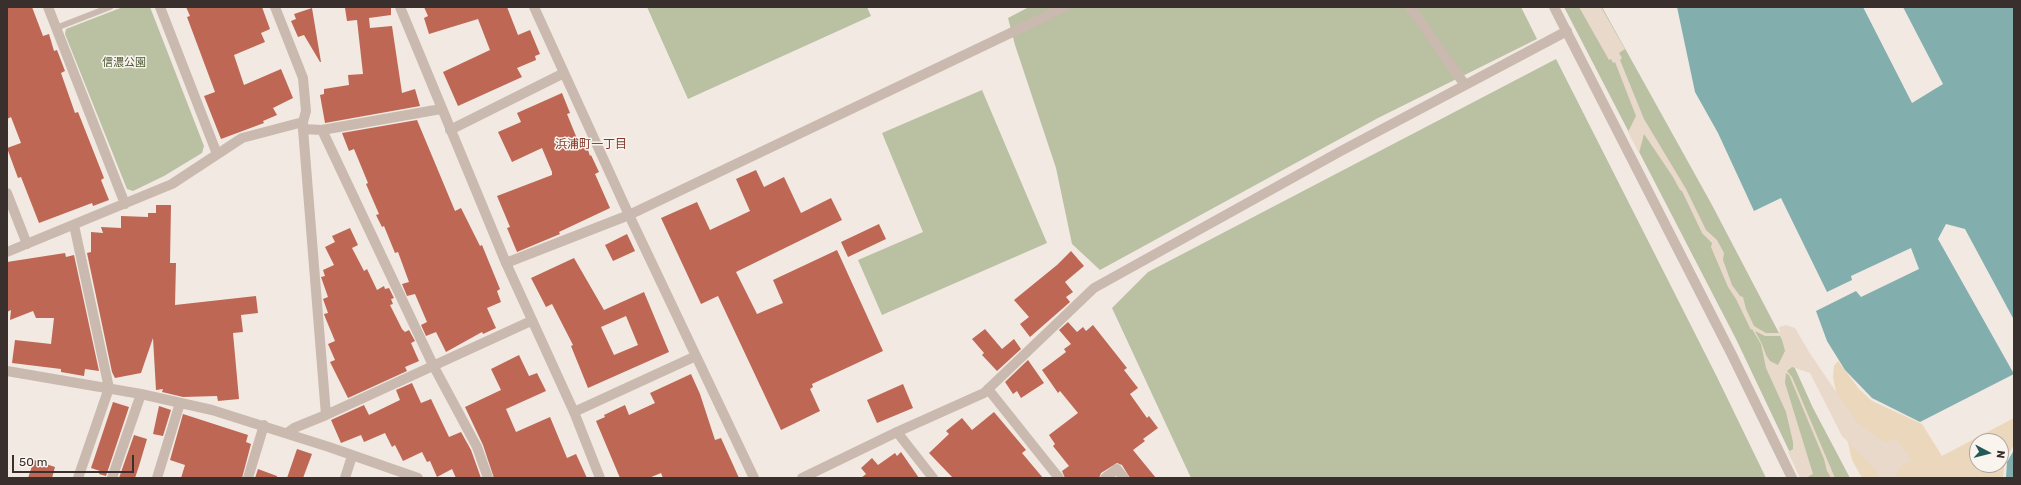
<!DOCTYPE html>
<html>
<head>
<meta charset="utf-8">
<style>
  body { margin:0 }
  #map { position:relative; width:2021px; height:485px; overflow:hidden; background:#f2e9e2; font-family:Rubik,sans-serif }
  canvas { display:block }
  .frame { position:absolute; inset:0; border:8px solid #392f2c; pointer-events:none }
  .north { position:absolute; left:1969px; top:433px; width:40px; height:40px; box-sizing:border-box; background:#faf4ee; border:1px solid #ada5a0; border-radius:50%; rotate:97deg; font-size:11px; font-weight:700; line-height:16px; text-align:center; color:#392f2c }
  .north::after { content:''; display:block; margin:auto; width:14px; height:18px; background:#235959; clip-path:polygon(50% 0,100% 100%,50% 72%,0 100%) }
  .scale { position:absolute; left:12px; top:455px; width:122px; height:18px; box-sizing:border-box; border:2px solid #392f2c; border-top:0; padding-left:5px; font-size:12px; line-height:14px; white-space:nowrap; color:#392f2c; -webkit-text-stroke:3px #faf4ee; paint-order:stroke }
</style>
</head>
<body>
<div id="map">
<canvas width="2021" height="485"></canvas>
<div class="frame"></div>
<div class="north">N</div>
<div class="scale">50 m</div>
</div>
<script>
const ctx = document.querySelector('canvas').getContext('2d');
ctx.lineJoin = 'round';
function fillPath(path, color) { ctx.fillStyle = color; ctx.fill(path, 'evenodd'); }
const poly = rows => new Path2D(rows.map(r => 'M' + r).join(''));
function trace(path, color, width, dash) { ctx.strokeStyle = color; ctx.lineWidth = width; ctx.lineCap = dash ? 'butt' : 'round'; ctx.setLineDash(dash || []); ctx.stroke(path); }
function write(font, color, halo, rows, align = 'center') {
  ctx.font = font + ' Rubik,"Noto Sans JP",sans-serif'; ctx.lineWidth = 3; ctx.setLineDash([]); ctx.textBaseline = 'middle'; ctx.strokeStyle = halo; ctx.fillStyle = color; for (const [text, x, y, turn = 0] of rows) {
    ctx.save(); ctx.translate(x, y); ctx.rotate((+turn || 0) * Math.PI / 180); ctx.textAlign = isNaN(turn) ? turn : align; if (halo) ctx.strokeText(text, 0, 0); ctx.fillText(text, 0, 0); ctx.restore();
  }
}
fillPath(poly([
  [123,7,150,7,204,146,202,153,164,176,133,191,127,189,65,34,66,29],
  [647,7,867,7,871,16,688,99],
  [1029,7,1521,7,1537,39,1378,118,1100,270,1072,244,1056,168,1015,45,1008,18],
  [1564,7,1602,7,1712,205,1779,333,1813,408,1850,478,1802,478,1736,339],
  [1556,59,1717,377,1766,478,1191,478,1112,308,1148,272],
  [982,90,1047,243,882,315,858,260,923,232,882,133]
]), '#b9c1a2');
fillPath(poly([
  [1838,361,1859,389,1872,401,1922,424,1942,456,2014,418,2014,445,2005,460,2003,478,1862,478,1852,460,1833,378,1834,366],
  [1977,441,2001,441,2001,465,1977,465]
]), '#ebd7bb');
fillPath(poly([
  [1579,7,1601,7,1625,49,1619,53,1622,58,1620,60,1644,119,1686,189,1706,230,1717,240,1724,253,1723,260,1732,285,1740,296,1743,297,1746,309,1754,326,1766,333,1780,333,1779,327,1786,325,1795,328,1809,352,1856,421,1880,439,1887,442,1897,439,1913,461,1902,465,1895,478,1880,478,1876,470,1842,436,1810,373,1792,367,1787,371,1792,377,1835,478,1831,478,1827,471,1824,459,1789,375,1786,373,1785,383,1813,474,1806,478,1800,478,1788,452,1793,449,1793,442,1786,412,1766,368,1761,344,1752,329,1751,330,1736,299,1728,287,1711,247,1712,243,1702,233,1682,191,1680,190,1673,177,1644,134,1639,153,1628,132,1636,116,1615,62,1613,63,1611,59,1609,60],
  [1755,331,1765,336,1781,336,1785,351,1778,365,1770,361,1766,355,1762,344]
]), '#e9d9ca');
fillPath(poly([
  [1677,7,2014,7,2014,320,1965,229,1946,224,1938,239,2014,374,1920,422,1872,398,1845,370,1827,341,1816,311,1856,291,1861,297,1919,269,1911,248,1851,276,1852,280,1827,292,1781,198,1754,211,1718,133,1695,92],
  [2014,450,2014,478,2006,478,2007,462]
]), '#82aead');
fillPath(poly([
  [1863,7,1903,7,1943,84,1912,103]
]), '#f2e9e2');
fillPath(poly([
  [7,7,32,7,43,36,49,34,54,51,57,50,65,71,61,73,75,113,78,112,104,178,101,180,109,200,93,206,92,203,39,223,21,177,18,178,7,148,21,143,11,117,7,119],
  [186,7,262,7,270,29,261,33,265,42,234,55,244,85,281,69,293,98,273,108,277,115,263,121,264,123,221,139,204,96,215,92,187,17,190,16],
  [352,7,391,7,391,15,369,18,370,28,392,26,402,93,415,89,420,106,325,123,320,95,324,94,324,89,349,85,348,75,363,74,357,20,347,21,345,8],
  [424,7,507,7,518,35,530,30,540,54,535,56,536,60,517,68,522,77,458,106,443,72,490,50,478,19,429,34,424,18,428,16],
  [312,8,321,62,320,62,304,35,298,37,291,21,296,19,294,14],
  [562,93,570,113,567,114,580,146,586,144,590,156,591,155,599,172,595,174,610,208,559,232,560,234,517,252,507,228,510,227,497,196,552,175,552,172,542,148,512,162,498,132,521,122,517,113],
  [417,120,455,211,461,208,480,246,482,245,500,289,497,291,501,302,487,308,496,328,483,334,482,332,446,352,436,332,426,336,421,325,427,322,415,294,407,296,402,284,409,282,398,252,395,253,384,226,382,227,376,215,379,214,366,184,368,183,354,149,349,151,342,133],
  [756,170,764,187,784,177,801,213,831,198,842,220,736,272,757,314,783,303,773,280,837,250,883,351,812,384,813,387,810,389,820,411,781,430,718,296,701,304,661,218,697,202,710,230,750,211,736,179],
  [156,205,171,205,170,263,176,263,175,305,256,296,258,313,241,315,243,332,233,333,239,399,218,401,217,396,183,397,162,392,163,389,156,390,153,338,141,373,115,378,112,372,87,253,91,252,91,232,103,233,101,227,121,228,121,216,148,217,148,213,156,213],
  [879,224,886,239,848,257,841,242],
  [350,228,358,245,352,248,364,271,367,269,377,290,384,286,385,289,389,288,394,298,391,299,393,304,390,305,402,329,405,332,409,330,415,341,411,343,419,361,405,367,407,371,348,398,330,362,335,360,328,344,335,341,325,317,324,314,328,313,323,299,328,297,321,277,325,276,323,270,334,265,325,247,335,242,332,236],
  [627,234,635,251,613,261,605,245],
  [1071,251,1084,266,1065,282,1073,292,1066,297,1070,302,1030,337,1020,324,1029,317,1014,300,1057,265],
  [65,253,66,257,74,255,99,371,85,369,84,376,61,372,61,369,12,363,15,340,51,344,54,318,36,318,33,311,10,320,11,310,7,312,7,262],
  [574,258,604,310,644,292,669,352,588,388,571,346,573,345,552,304,546,307,531,278],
  [626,316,638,345,614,355,601,327],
  [1068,322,1077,332,1083,327,1086,331,1093,325,1127,368,1124,370,1138,388,1130,394,1147,418,1149,416,1158,428,1143,439,1145,441,1133,450,1156,478,1130,478,1122,465,1117,463,1101,473,1099,478,1065,478,1062,471,1069,466,1053,446,1055,444,1049,435,1078,413,1060,391,1058,393,1042,370,1066,352,1064,349,1071,344,1059,330],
  [985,329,1002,349,1014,339,1021,349,997,371,982,355,984,353,972,339],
  [519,355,529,376,537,373,546,391,506,409,516,432,550,417,567,458,576,454,587,478,494,478,483,445,465,407,501,390,491,369],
  [1028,360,1044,383,1021,398,1017,391,1013,394,1005,382],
  [691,374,700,394,715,440,721,438,739,478,663,478,661,473,649,478,620,478,596,421,605,417,604,415,625,405,629,415,655,403,650,393],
  [412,383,421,403,431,399,449,437,461,432,471,450,481,478,456,478,452,469,437,477,430,461,427,462,422,452,403,461,395,445,392,447,385,433,364,442,361,435,341,443,331,420,364,405,369,415,400,400,396,390],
  [903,384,913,408,877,423,867,400],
  [113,402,129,407,106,476,99,474,100,471,91,468],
  [159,406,171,410,163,436,153,434],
  [994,412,1026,450,1022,453,1043,478,953,478,929,453,949,434,946,431,962,418,972,430],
  [183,414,248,435,246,442,251,444,242,478,181,478,185,465,170,460],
  [134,435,147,439,139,466,135,478,119,478],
  [297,449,312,454,303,478,287,478],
  [901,452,919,478,861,478,866,474,861,468,872,458,878,465,895,453,897,456],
  [34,460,55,467,52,478,28,478],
  [258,469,277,476,277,478,255,478]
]), '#be6754');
trace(poly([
  [56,28,110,7]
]), '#cab9ae', 6);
trace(poly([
  [48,7,125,204],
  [160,7,217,154],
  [275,7,303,78,306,111,303,122,303,129,326,415],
  [534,7,629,215,754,478],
  [1410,7,1465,85],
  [303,129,322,130,441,109],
  [322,130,433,365,477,447,488,478],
  [450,130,564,73],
  [7,193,27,244],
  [74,225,109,388,78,478],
  [7,252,172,184,242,138,303,122],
  [506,263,629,215,1065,7],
  [7,371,141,394,212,410,329,447,418,478],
  [988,389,1059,478],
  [574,412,696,356],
  [897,432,933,478],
  [287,433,294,428,326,415,531,321],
  [112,478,141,394],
  [157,478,180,403],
  [248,478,264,425],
  [345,478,352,456],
  [802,478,897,432,984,393,1094,288,1341,151,1567,31],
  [1105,478,1117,469,1124,478]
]), '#cab9ae', 10);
trace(poly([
  [400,7,506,263,574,412,600,478],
  [1554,7,1732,355,1792,478]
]), '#cab9ae', 10);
write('11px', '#4b5631', '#faf4ee', [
  ["信濃公園",124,63]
]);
write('12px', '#83392a', '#faf4ee', [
  ["浜浦町一丁目",591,145]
]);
</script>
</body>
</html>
